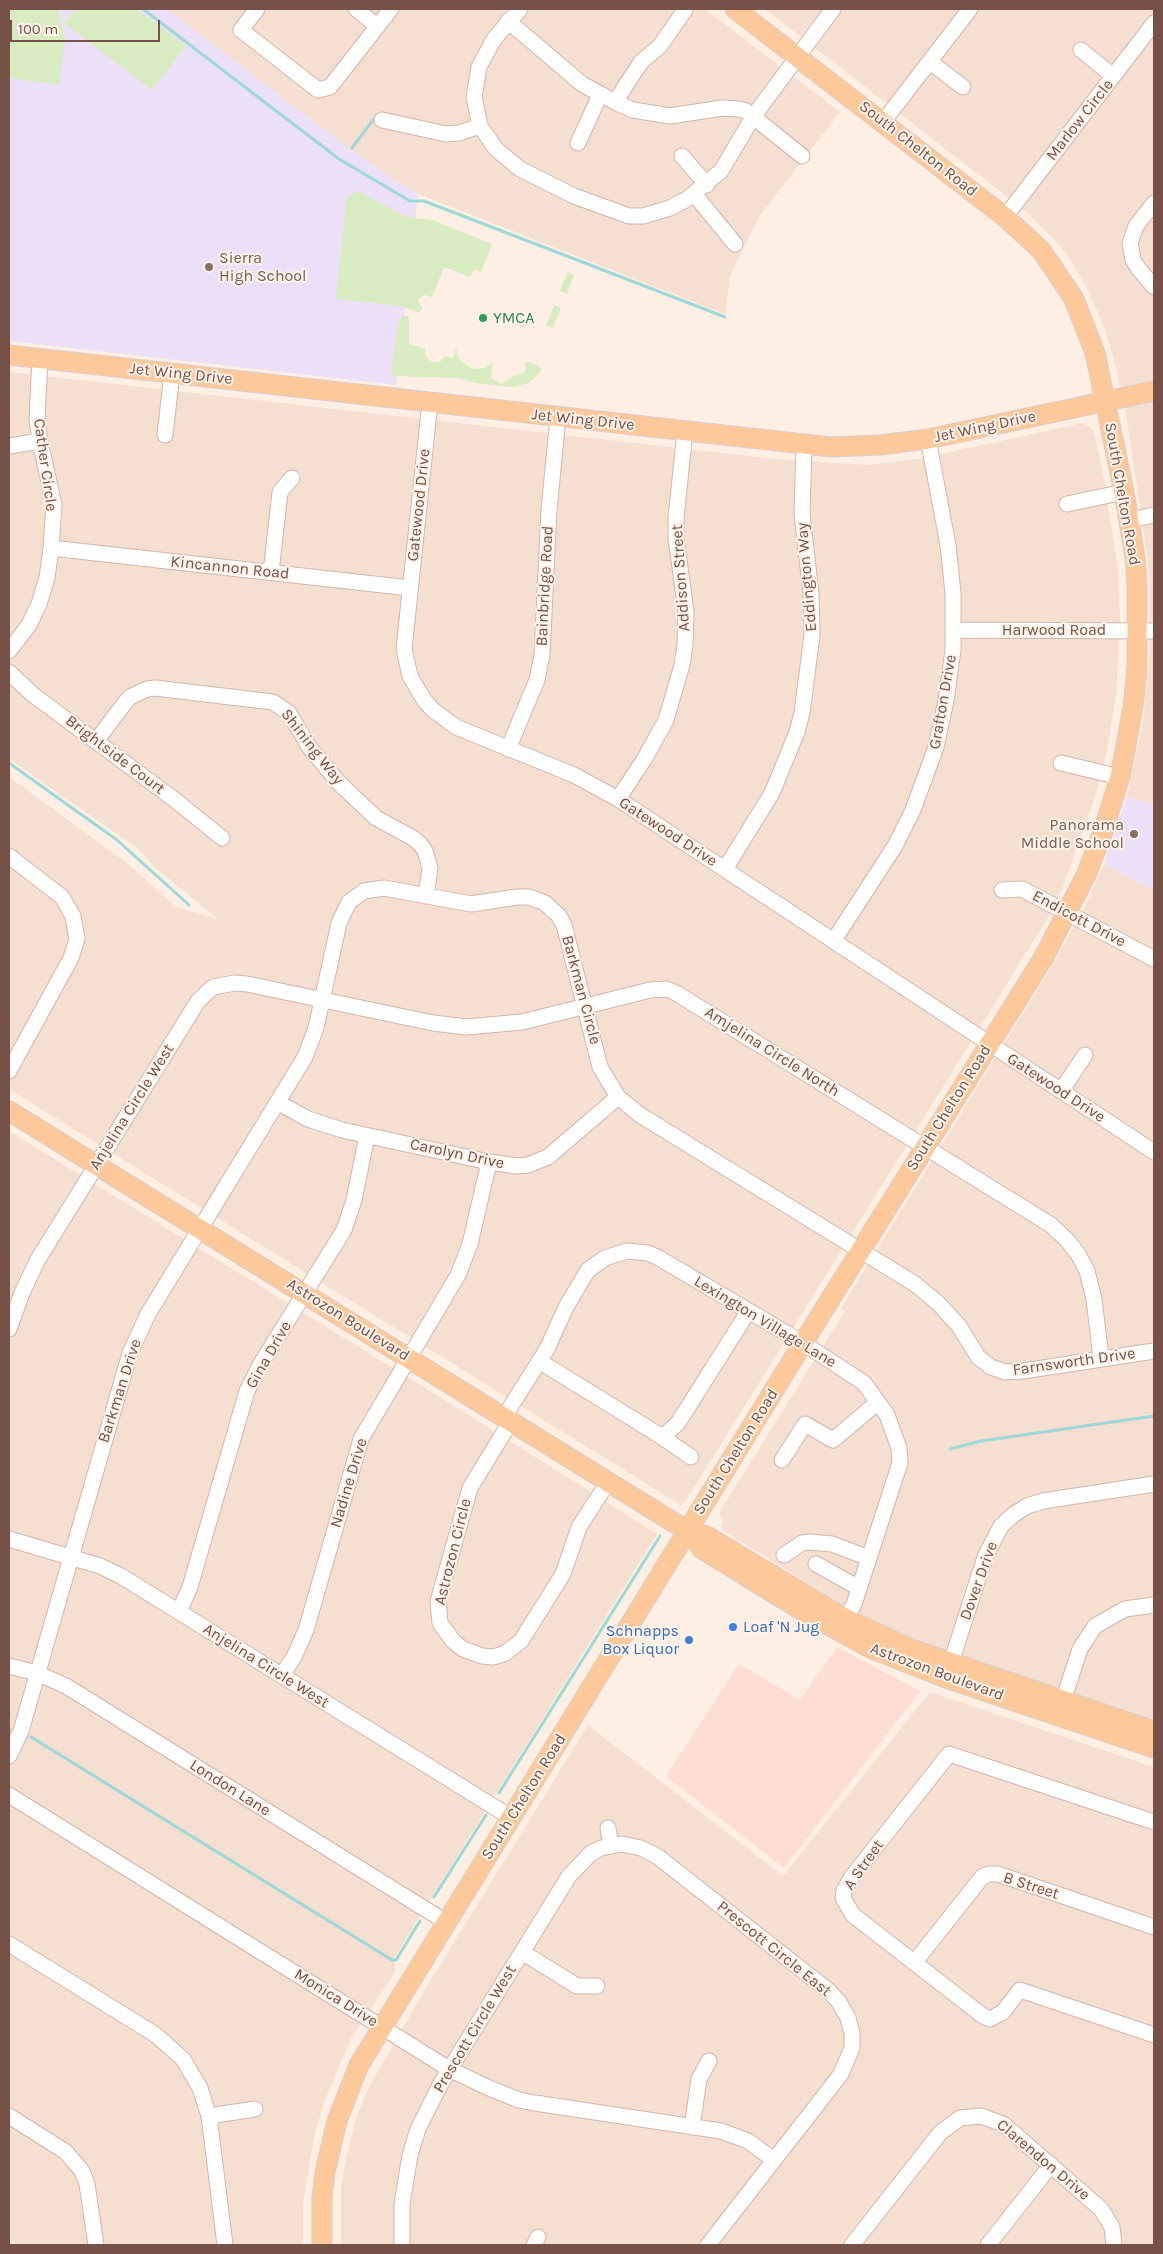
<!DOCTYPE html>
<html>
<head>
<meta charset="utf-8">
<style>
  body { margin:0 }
  #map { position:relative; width:1163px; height:2254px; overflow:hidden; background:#fdefe3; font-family:Karla,sans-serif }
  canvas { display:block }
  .frame { position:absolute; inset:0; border:10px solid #765148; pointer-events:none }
  .scale { position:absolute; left:10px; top:20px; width:150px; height:22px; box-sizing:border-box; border:2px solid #765148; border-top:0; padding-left:6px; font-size:15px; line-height:18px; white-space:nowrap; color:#765148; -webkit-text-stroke:4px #fff3ea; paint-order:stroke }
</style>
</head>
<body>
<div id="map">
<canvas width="1163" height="2254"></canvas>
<div class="frame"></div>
<div class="scale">100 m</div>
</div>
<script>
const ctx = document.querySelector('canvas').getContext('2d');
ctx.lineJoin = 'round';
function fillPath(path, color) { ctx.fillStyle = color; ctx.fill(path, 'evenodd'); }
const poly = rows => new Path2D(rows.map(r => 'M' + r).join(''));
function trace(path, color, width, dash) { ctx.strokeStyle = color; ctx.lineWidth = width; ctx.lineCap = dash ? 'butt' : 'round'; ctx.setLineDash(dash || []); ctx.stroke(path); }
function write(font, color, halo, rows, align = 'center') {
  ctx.font = font + ' Karla,sans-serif'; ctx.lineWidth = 4; ctx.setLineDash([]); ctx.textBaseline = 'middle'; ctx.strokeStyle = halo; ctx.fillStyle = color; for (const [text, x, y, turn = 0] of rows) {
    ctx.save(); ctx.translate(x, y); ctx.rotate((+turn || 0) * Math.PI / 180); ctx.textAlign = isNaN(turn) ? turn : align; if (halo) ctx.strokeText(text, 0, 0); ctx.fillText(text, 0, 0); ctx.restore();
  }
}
fillPath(poly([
  [167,9,705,9,840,112,758,218,730,276,725,314,418,194,397,182,347,147],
  [765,9,1154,9,1154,805,1127,797,1143,722,1150,645,1149,568,1127,419,1116,367,1105,329,1089,292,1071,260,1055,240,1024,210],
  [9,372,775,459,869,465,919,459,1083,423,1093,429,1102,468,1118,570,1120,615,1116,697,1107,751,1096,794,1063,887,1046,921,685,1502,681,1505,9,1089,9,777,127,863,176,907,218,919,157,869,137,848,9,759],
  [1104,864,1154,891,1154,1725,941,1656,843,1605,721,1529,723,1519,719,1513,845,1311,841,1308,1047,974,1083,911],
  [9,1131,451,1404,657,1534,394,1958,395,1972,351,2038,324,2102,314,2137,303,2204,303,2245,9,2245],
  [930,1692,1154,1767,1154,2245,341,2245,341,2187,347,2154,356,2118,369,2087,423,1993,588,1725,783,1876]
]), '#f5dfd1');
fillPath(poly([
  [837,1647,920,1691,784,1868,666,1776,739,1664,800,1700]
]), '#fddcd6');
fillPath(poly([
  [9,9,167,9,347,147,397,182,418,194,396,385,9,341],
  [1127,797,1154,805,1154,891,1104,864]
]), '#ece0f9');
fillPath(poly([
  [9,9,58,9,65,39,59,85,9,78],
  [75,9,137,9,186,46,152,90,64,23],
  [358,191,407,217,432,220,492,244,481,272,474,269,470,277,444,267,432,297,425,295,419,299,419,304,423,307,419,313,401,306,336,299,346,203,348,196],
  [568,272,574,275,567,294,560,291],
  [554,305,561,308,553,328,546,326],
  [402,315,409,317,409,344,425,349,426,357,431,362,440,362,445,356,453,358,456,348,459,359,471,369,484,368,493,363,491,378,501,384,513,376,523,374,526,368,525,361,537,365,542,370,529,383,512,387,476,383,458,378,391,376,397,329]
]), '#d9ebc1');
trace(poly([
  [143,9,339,159,410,201,424,201,725,317],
  [352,148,373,120,377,120],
  [9,763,117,840,189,905],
  [950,1449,981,1441,1154,1416],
  [9,1730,10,1730],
  [31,1737,392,1960,396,1960,420,1921],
  [499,1793,660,1536],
  [434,1897,486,1815]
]), '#9dd9d8', 3);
const minor = poly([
  [257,9,241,30,318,90,330,87,391,9],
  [356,9,377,26],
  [520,9,494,39,479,67,474,97,480,126,496,149,520,169,574,196,629,216,643,216,670,208,687,199,721,171,753,117,833,9],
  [508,21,582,84,619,104,633,110,670,116,722,108,739,109,746,111,802,156],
  [1081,50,1113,76],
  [930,62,963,87],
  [615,102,641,62,660,46,685,10],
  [382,120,446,134,459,133,480,126],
  [883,122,970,9],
  [578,143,600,95],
  [682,156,707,185],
  [694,194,735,244],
  [1154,203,1136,226,1130,243,1133,260,1138,268,1154,287],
  [1005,217,1154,23],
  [430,402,404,649,410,676,424,700,433,710,456,727,574,775,618,799,1154,1152],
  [165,435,172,373],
  [9,446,40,441],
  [1067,504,1124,492],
  [1130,520,1154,515],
  [51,548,410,588],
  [271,572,280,492,292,478],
  [954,630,1154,631],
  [9,651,29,625,39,604,47,578,51,548,54,505,40,441,37,419,40,358],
  [9,672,32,694,175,800,222,838],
  [96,741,124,704,130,697,147,689,155,688,273,702,289,713,310,748,339,783,376,818,413,838,420,844,425,851,430,868,426,896],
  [508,749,537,680,542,655,549,510,558,417],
  [1061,763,1120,777],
  [618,799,645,758,666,720,682,665,685,645,686,612,676,538,676,518,685,431],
  [9,856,62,897,73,916,77,939,71,958,9,1071],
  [725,869,772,793,797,732,802,713,812,635,811,594,802,514,804,445],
  [1002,890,1022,889,1154,959],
  [834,940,895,846,913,810,936,747,946,701,953,650,953,593,948,545,928,439],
  [1061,1091,1085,1055],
  [279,1103,308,1119,342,1130,489,1162,517,1166,528,1165,548,1157,618,1097],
  [9,1329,22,1293,37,1261,198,1001,213,987,235,983,247,984,433,1023,466,1027,522,1022,650,990,667,989,676,993,1051,1225,1067,1240,1078,1254,1087,1271,1094,1299,1101,1358],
  [539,1361,659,1435,666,1434,678,1423,748,1312],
  [504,1417,547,1349,566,1307,588,1270,605,1258,627,1251,648,1253,659,1258,803,1343,864,1383,887,1415,899,1448,900,1463,854,1604,846,1619],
  [511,1421,470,1488,438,1601,440,1623,453,1641,463,1649,482,1656,493,1657,504,1654,521,1641,563,1574,579,1527,608,1482],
  [659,1435,691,1457],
  [782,1460,805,1424,833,1440,878,1402],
  [9,1539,100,1566,121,1576,512,1818],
  [784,1555,802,1543,810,1542,832,1544,869,1558],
  [816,1564,859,1588],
  [179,1612,190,1587,247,1391,260,1365,344,1230,354,1200,367,1136],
  [9,1666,37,1673,66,1686,446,1922],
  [948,1672,985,1557,1001,1526,1013,1515,1027,1506,1043,1501,1154,1484],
  [282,1675,294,1657,306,1630,361,1439,458,1275,470,1244,489,1162],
  [1060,1710,1080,1649,1095,1626,1125,1609,1154,1605],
  [9,1756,21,1731,130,1353,148,1314,305,1057,316,1028,339,923,349,902,364,891,384,888,471,904,517,897,529,897,545,903,559,916,564,925,600,1067,618,1097,640,1115,915,1284,938,1303,959,1326,978,1357,991,1367,1005,1372,1023,1371,1154,1351],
  [9,1795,449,2069,489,2088,519,2100,535,2103,721,2131,748,2141,774,2160],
  [1154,1822,949,1754,851,1878,844,1891,843,1898,853,1915,983,2016,990,2019,1003,2012,1020,1990,1154,2035],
  [608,1828,611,1846],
  [9,1944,156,2035,183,2059,200,2088,209,2116,225,2245],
  [522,1952,577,1986,597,1986],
  [914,1963,982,1877,989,1874,998,1874,1154,1927],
  [9,2116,66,2152,82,2171,87,2184,96,2245],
  [209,2116,255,2109],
  [692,2127,699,2079,709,2061],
  [402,2245,402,2204,410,2155,418,2129,440,2085,569,1876,591,1853,601,1848,622,1844,641,1848,657,1856,829,1991,839,2002,848,2018,852,2033,852,2048,841,2074,708,2245],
  [534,2245,538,2237],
  [852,2245,940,2133,960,2118,981,2116,1003,2124,1101,2209,1112,2227,1114,2245],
  [988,2245,1051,2165]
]);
const major = poly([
  [9,355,831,447,880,445,928,439,1154,391],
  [9,1111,673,1522,687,1530,707,1536,846,1619,911,1649,1154,1731],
  [687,1530,702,1549,806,1613,872,1649,946,1678,1154,1748],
  [322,2245,322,2197,325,2172,337,2121,359,2065,803,1343,1044,957,1086,875,1103,832,1120,777,1126,746,1134,700,1137,666,1137,584,1135,557,1124,492,1095,353,1074,299,1041,250,1005,217,735,9]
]);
trace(minor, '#d0b6ac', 17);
trace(major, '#d9cecc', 21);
trace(minor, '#fff', 15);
trace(major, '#fdc89a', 19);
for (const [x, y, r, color] of [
  [209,267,5,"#8d6e63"],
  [483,318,5,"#2e9e5b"],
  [1134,834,5,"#8d6e63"],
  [733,1627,5,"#3f7fe0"],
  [689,1640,5,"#3f7fe0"]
]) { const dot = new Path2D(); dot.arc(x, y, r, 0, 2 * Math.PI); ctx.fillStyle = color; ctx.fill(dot); trace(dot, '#fff3ea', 2); }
write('16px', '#765148', '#fff3ea', [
  ["Marlow Circle",1080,120,-52],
  ["South Chelton Road",918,149,38],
  ["Jet Wing Drive",181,374,6],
  ["Jet Wing Drive",583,420,6],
  ["Jet Wing Drive",985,427,-12],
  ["Cather Circle",45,465,82],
  ["South Chelton Road",1122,494,80],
  ["Gatewood Drive",419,505,-84],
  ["Kincannon Road",230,568,6],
  ["Eddington Way",807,577,-95],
  ["Addison Street",681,578,-94],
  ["Bainbridge Road",545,586,-87],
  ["Harwood Road",1054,630],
  ["Grafton Drive",943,702,-80],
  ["Shining Way",312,747,52],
  ["Brightside Court",115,755,37],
  ["Gatewood Drive",668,832,33],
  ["Endicott Drive",1079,919,28],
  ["Barkman Circle",581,990,75],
  ["Amjelina Circle North",772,1052,32],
  ["Gatewood Drive",1056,1088,33],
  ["Anjelina Circle West",132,1107,-58],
  ["South Chelton Road",949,1108,-58],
  ["Carolyn Drive",457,1154,12],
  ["Astrozon Boulevard",348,1320,32],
  ["Lexington Village Lane",765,1322,31],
  ["Gina Drive",269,1355,-60],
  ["Farnsworth Drive",1074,1362,-8],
  ["Barkman Drive",120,1391,-72],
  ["South Chelton Road",736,1452,-58],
  ["Nadine Drive",349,1483,-73],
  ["Astrozon Circle",453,1552,-76],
  ["Dover Drive",979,1581,-70],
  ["Anjelina Circle West",266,1666,32],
  ["Astrozon Boulevard",937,1672,20],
  ["London Lane",230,1788,32],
  ["South Chelton Road",524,1797,-58],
  ["A Street",864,1865,-55],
  ["B Street",1031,1886,18],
  ["Prescott Circle East",774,1949,39],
  ["Monica Drive",336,1998,32],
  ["Prescott Circle West",475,2029,-59],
  ["Clarendon Drive",1043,2160,40]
]);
write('16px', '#785e54', '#fff3ea', [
  ["Sierra",219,258],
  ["High School",219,276],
  ["Panorama",1124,825,"right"],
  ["Middle School",1124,843,"right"]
], 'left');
write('16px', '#27864d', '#fff3ea', [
  ["YMCA",493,318]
], 'left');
write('16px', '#366cbe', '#fff3ea', [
  ["Loaf 'N Jug",743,1627],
  ["Schnapps",679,1631,"right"],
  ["Box Liquor",679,1649,"right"]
], 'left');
</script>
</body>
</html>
